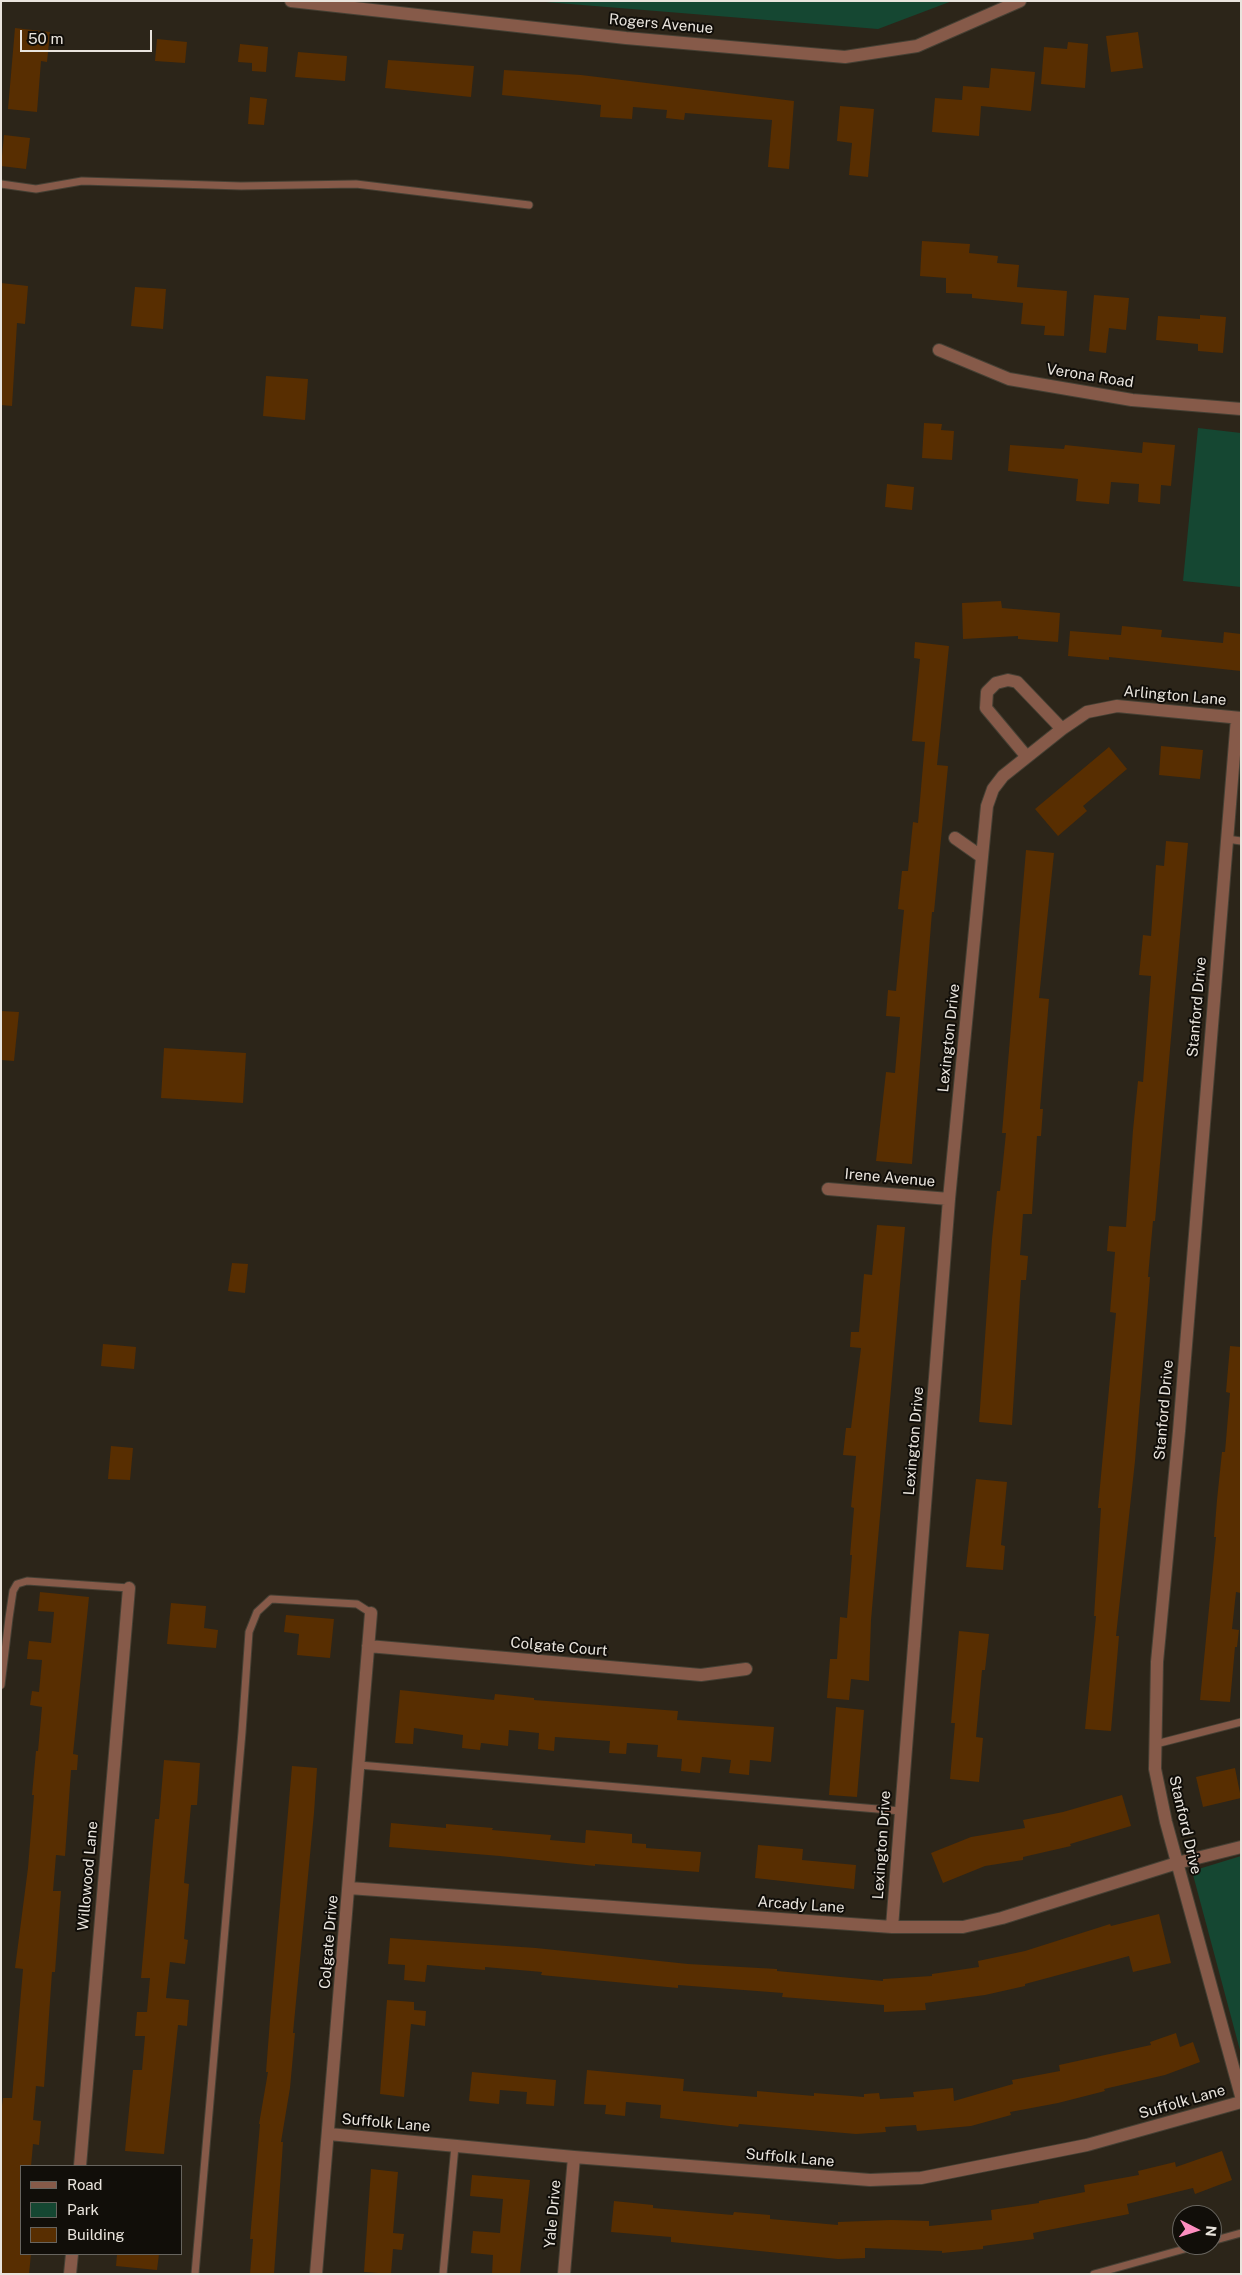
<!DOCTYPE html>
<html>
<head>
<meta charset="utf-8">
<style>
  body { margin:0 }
  #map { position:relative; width:1242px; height:2275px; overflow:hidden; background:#2c2519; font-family:"Public Sans",sans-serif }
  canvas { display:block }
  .frame { position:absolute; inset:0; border:2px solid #e9e4dd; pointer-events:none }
  .legend { position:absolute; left:20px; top:2165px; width:162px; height:90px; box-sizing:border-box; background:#110e09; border:1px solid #67645e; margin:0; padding:6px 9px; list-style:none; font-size:15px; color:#e9e4dd }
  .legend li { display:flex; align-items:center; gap:10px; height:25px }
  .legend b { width:25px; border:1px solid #67645e }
  .north { position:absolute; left:1172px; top:2205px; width:50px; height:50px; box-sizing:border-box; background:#110e09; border:1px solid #67645e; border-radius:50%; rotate:95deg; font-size:14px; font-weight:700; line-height:20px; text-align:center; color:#e9e4dd }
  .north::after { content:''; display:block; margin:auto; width:18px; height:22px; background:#fd8ec0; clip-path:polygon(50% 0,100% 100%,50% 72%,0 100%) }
  .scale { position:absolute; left:20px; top:30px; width:132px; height:22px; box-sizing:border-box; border:2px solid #e9e4dd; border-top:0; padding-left:6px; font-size:15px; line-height:18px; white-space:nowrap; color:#e9e4dd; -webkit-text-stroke:4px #110e09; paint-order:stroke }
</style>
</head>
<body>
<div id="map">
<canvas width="1242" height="2275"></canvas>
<div class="frame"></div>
<ul class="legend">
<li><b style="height:6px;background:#865a49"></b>Road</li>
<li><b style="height:14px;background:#154732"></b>Park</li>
<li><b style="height:14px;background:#582e01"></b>Building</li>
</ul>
<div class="north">N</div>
<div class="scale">50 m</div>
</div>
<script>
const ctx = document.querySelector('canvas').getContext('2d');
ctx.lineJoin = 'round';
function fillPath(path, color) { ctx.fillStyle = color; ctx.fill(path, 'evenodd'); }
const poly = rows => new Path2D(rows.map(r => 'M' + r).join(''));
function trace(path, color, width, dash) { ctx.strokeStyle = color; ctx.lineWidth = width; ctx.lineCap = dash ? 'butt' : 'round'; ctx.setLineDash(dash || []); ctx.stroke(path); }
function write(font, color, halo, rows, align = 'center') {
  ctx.font = font + ' "Public Sans",sans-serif'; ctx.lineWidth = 4; ctx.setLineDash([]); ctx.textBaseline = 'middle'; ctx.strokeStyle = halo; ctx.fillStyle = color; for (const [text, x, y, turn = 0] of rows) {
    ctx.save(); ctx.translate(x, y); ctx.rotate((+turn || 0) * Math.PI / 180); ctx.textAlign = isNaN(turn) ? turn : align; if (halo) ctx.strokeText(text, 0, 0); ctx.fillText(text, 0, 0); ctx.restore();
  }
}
fillPath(poly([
  [533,1,952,1,878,29],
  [1198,428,1241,433,1241,587,1183,581],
  [1241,1856,1241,2054,1192,1871]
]), '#154732');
fillPath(poly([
  [15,28,50,32,47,62,41,61,37,112,8,109],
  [1138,32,1143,68,1111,72,1106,36],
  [157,39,187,42,185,63,155,61],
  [1068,42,1088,44,1085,88,1041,84,1044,47,1067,49],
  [240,44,268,47,266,72,252,71,252,63,238,62],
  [298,52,347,56,345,81,295,77],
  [388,60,474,66,471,97,385,88],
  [991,68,1035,72,1031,111,981,106,979,136,932,132,935,98,962,100,963,86,989,88],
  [504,70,581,75,794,101,789,169,768,167,772,120,685,113,684,120,666,118,667,110,633,107,632,119,600,117,601,105,502,95],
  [250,97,267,99,264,125,248,124],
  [840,106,874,109,868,177,849,175,852,143,837,141],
  [4,135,30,138,26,169,1,166],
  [922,241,970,244,969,253,998,256,997,263,1019,265,1017,287,1067,291,1064,336,1044,335,1045,326,1021,324,1023,303,972,298,972,294,946,293,946,278,920,276],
  [1,283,28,286,25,324,17,323,12,406,1,405],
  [135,287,166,289,163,329,131,326],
  [1094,295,1129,298,1126,330,1109,328,1106,353,1089,351],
  [1200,315,1226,317,1223,353,1198,351,1198,344,1156,340,1158,316,1200,319],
  [266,376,308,379,305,420,263,416],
  [924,423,942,424,941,430,954,431,952,460,922,458],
  [1143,442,1175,445,1171,486,1161,485,1160,504,1138,502,1139,484,1111,482,1109,504,1076,501,1078,479,1008,471,1010,445,1064,449,1065,445,1142,453],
  [887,484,914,487,912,510,885,507],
  [1001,601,1002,608,1060,613,1058,642,1018,639,1018,636,963,639,962,603],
  [1122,626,1162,630,1161,637,1223,643,1224,632,1241,634,1241,671,1109,657,1109,660,1068,656,1070,631,1121,635],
  [915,642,949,646,937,765,948,766,934,912,932,912,912,1164,876,1161,886,1072,895,1073,900,1017,886,1016,888,990,896,991,904,910,898,909,902,871,908,871,913,822,918,823,925,742,912,741,920,659,914,658],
  [1161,746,1203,750,1200,779,1159,775],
  [1109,747,1127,769,1083,806,1087,811,1058,836,1035,809],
  [1166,841,1188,843,1155,1221,1153,1221,1148,1277,1150,1277,1135,1461,1116,1636,1119,1636,1111,1731,1085,1729,1096,1616,1094,1616,1101,1508,1098,1508,1116,1313,1110,1312,1115,1252,1107,1251,1109,1226,1126,1227,1133,1130,1138,1081,1143,1082,1151,976,1139,975,1143,935,1151,936,1156,865,1164,866],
  [1026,850,1054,853,1039,998,1049,999,1040,1109,1043,1109,1041,1136,1037,1136,1032,1214,1023,1214,1020,1255,1028,1256,1026,1280,1021,1280,1012,1425,979,1422,992,1239,997,1191,1000,1191,1006,1133,1002,1133],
  [1,1011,19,1012,14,1061,1,1060],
  [164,1048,246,1053,243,1103,161,1098],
  [877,1225,905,1227,871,1620,869,1681,851,1679,849,1700,827,1698,830,1659,837,1659,840,1617,847,1618,852,1555,850,1555,854,1508,851,1507,856,1456,843,1455,846,1428,851,1428,861,1348,850,1347,851,1332,859,1332,864,1274,872,1275],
  [232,1263,248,1264,245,1293,228,1291],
  [103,1344,136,1347,134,1369,101,1366],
  [1230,1346,1241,1347,1241,1593,1236,1592,1232,1629,1239,1630,1237,1647,1235,1647,1230,1702,1200,1700,1216,1537,1214,1537,1217,1500,1222,1452,1225,1452,1230,1393,1226,1392],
  [111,1446,133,1448,130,1480,108,1479],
  [976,1479,1007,1482,1001,1545,1005,1546,1003,1570,966,1567],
  [40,1592,89,1597,73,1754,78,1755,77,1770,71,1770,65,1856,56,1855,53,1891,61,1891,55,1972,52,1972,44,2087,36,2086,33,2120,41,2121,39,2145,33,2144,31,2166,21,2166,21,2254,31,2254,29,2274,1,2274,1,2113,3,2098,12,2098,23,1969,15,1968,28,1868,34,1795,32,1795,36,1751,38,1751,42,1707,30,1705,32,1691,39,1692,42,1660,27,1659,29,1641,51,1643,54,1612,38,1611],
  [171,1603,206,1606,204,1628,218,1630,216,1648,167,1644],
  [286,1615,334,1619,330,1658,297,1655,299,1634,284,1632],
  [959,1631,989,1634,985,1670,982,1670,976,1737,983,1738,979,1782,950,1779,955,1723,951,1723],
  [400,1690,494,1700,495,1694,534,1698,534,1700,678,1711,677,1720,774,1727,771,1762,750,1760,749,1775,729,1773,731,1760,702,1757,700,1773,681,1771,682,1759,657,1757,658,1745,627,1743,626,1754,609,1753,610,1741,555,1737,554,1751,538,1749,539,1733,509,1730,508,1746,481,1743,480,1750,462,1748,463,1735,414,1728,413,1744,395,1743],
  [836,1707,864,1710,857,1797,829,1795],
  [164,1760,200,1763,197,1805,191,1805,184,1883,189,1884,184,1939,188,1940,185,1964,170,1962,166,1998,189,2000,187,2026,178,2025,164,2154,125,2151,133,2070,142,2070,145,2036,135,2036,137,2012,147,2012,150,1978,141,1978,155,1819,159,1819],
  [292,1766,317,1768,314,1813,293,2033,295,2033,290,2088,281,2142,283,2142,274,2274,250,2274,253,2239,250,2239,260,2124,259,2124,268,2072,266,2072,270,2020],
  [1235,1768,1241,1798,1203,1807,1196,1777],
  [1122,1795,1131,1826,1070,1844,1071,1846,1023,1857,1023,1860,985,1866,943,1883,931,1853,971,1837,1025,1828,1023,1820,1063,1812],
  [391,1823,446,1828,446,1824,493,1828,492,1830,551,1835,550,1840,585,1843,586,1830,632,1834,632,1843,646,1844,646,1848,701,1852,699,1872,595,1864,595,1866,500,1856,389,1847],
  [758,1845,803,1849,802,1860,856,1865,854,1889,755,1878],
  [1159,1914,1171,1963,1133,1972,1129,1956,1025,1984,1025,1986,985,1995,925,2003,926,2010,884,2012,884,2005,782,1997,783,1993,678,1985,678,1988,541,1975,542,1972,485,1967,485,1970,427,1965,425,1982,404,1980,405,1965,388,1964,390,1938,536,1948,688,1964,777,1969,777,1971,883,1981,883,1979,932,1976,932,1974,979,1967,978,1961,1025,1951,1110,1924,1111,1926],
  [387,2000,414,2002,414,2010,426,2011,425,2026,411,2024,404,2097,380,2094],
  [1176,2033,1180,2047,1193,2042,1200,2062,1165,2075,1104,2089,1105,2091,1058,2103,1010,2112,1011,2115,971,2126,917,2131,916,2125,885,2127,886,2132,856,2134,739,2124,738,2127,660,2118,661,2105,626,2102,625,2116,605,2114,606,2105,584,2104,587,2070,684,2079,683,2091,757,2097,757,2091,814,2096,814,2093,864,2097,864,2094,879,2093,880,2099,914,2097,913,2092,953,2088,954,2101,1013,2084,1012,2080,1060,2071,1059,2065,1151,2045,1150,2042],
  [472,2072,556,2080,554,2106,526,2104,527,2092,500,2090,499,2104,469,2101],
  [1222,2151,1232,2180,1195,2194,1193,2188,1127,2204,1129,2214,1033,2233,1034,2239,983,2246,983,2249,942,2253,942,2251,865,2248,865,2258,838,2259,671,2242,671,2237,611,2232,614,2201,653,2205,653,2208,733,2215,734,2212,770,2215,770,2219,838,2225,838,2222,891,2220,929,2221,929,2226,992,2220,991,2210,1039,2203,1039,2201,1085,2192,1084,2185,1139,2175,1138,2171,1175,2162,1176,2167],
  [371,2169,398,2172,393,2233,404,2234,402,2250,393,2249,391,2274,364,2272],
  [472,2175,530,2180,520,2274,492,2274,493,2255,471,2253,473,2231,500,2233,503,2199,470,2196],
  [117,2254,159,2254,157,2270,116,2266]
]), '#582e01');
const service = poly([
  [1,184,36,189,82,181,241,186,356,184,529,205],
  [1227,839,1241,841],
  [1,1685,9,1618,13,1591,17,1584,27,1581,129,1588],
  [1156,1744,1241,1722],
  [359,1765,901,1811],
  [1212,2241,1241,2233],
  [195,2274,242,1732,249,1632,257,1612,271,1599,357,1604,371,1613],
  [443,2274,455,2146],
  [1094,2274,1199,2245]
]);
const minor = poly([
  [291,1,626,38,845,57,917,46,1020,1],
  [939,350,1009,379,1132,400,1241,409],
  [1237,718,1179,1431,1157,1662,1155,1769,1166,1822,1241,2096],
  [1027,757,986,708,987,692,996,683,1008,680,1017,682,1062,729],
  [982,857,987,806,993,789,1003,776,1062,729,1087,712,1117,706,1241,718],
  [828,1189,949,1199],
  [368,1646,701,1675,746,1669],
  [349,1888,892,1927,963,1927,1002,1918,1177,1863,1241,1847],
  [892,1927,949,1199,982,857,955,838],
  [329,2134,574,2157,870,2180,921,2178,1087,2145,1241,2102],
  [80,2166,129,1588],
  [70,2274,72,2254],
  [316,2274,371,1613],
  [564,2274,574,2157]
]);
trace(service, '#464034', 9);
trace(minor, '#464034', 14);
trace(service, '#865a49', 7);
trace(minor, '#865a49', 12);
write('15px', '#e9e4dd', '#110e09', [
  ["Rogers Avenue",661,24,5],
  ["Verona Road",1090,376,9],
  ["Arlington Lane",1175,696,5],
  ["Stanford Drive",1197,1007,-85],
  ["Lexington Drive",949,1038,-84],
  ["Irene Avenue",890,1178,5],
  ["Stanford Drive",1164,1410,-85],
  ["Lexington Drive",914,1441,-85],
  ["Colgate Court",559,1647,5],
  ["Stanford Drive",1185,1825,77],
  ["Lexington Drive",882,1845,-86],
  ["Willowood Lane",88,1876,-85],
  ["Arcady Lane",801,1905,4],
  ["Colgate Drive",329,1942,-85],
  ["Suffolk Lane",1182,2102,-16],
  ["Suffolk Lane",386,2123,5],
  ["Suffolk Lane",790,2158,5],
  ["Yale Drive",553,2214,-85]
]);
</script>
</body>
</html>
